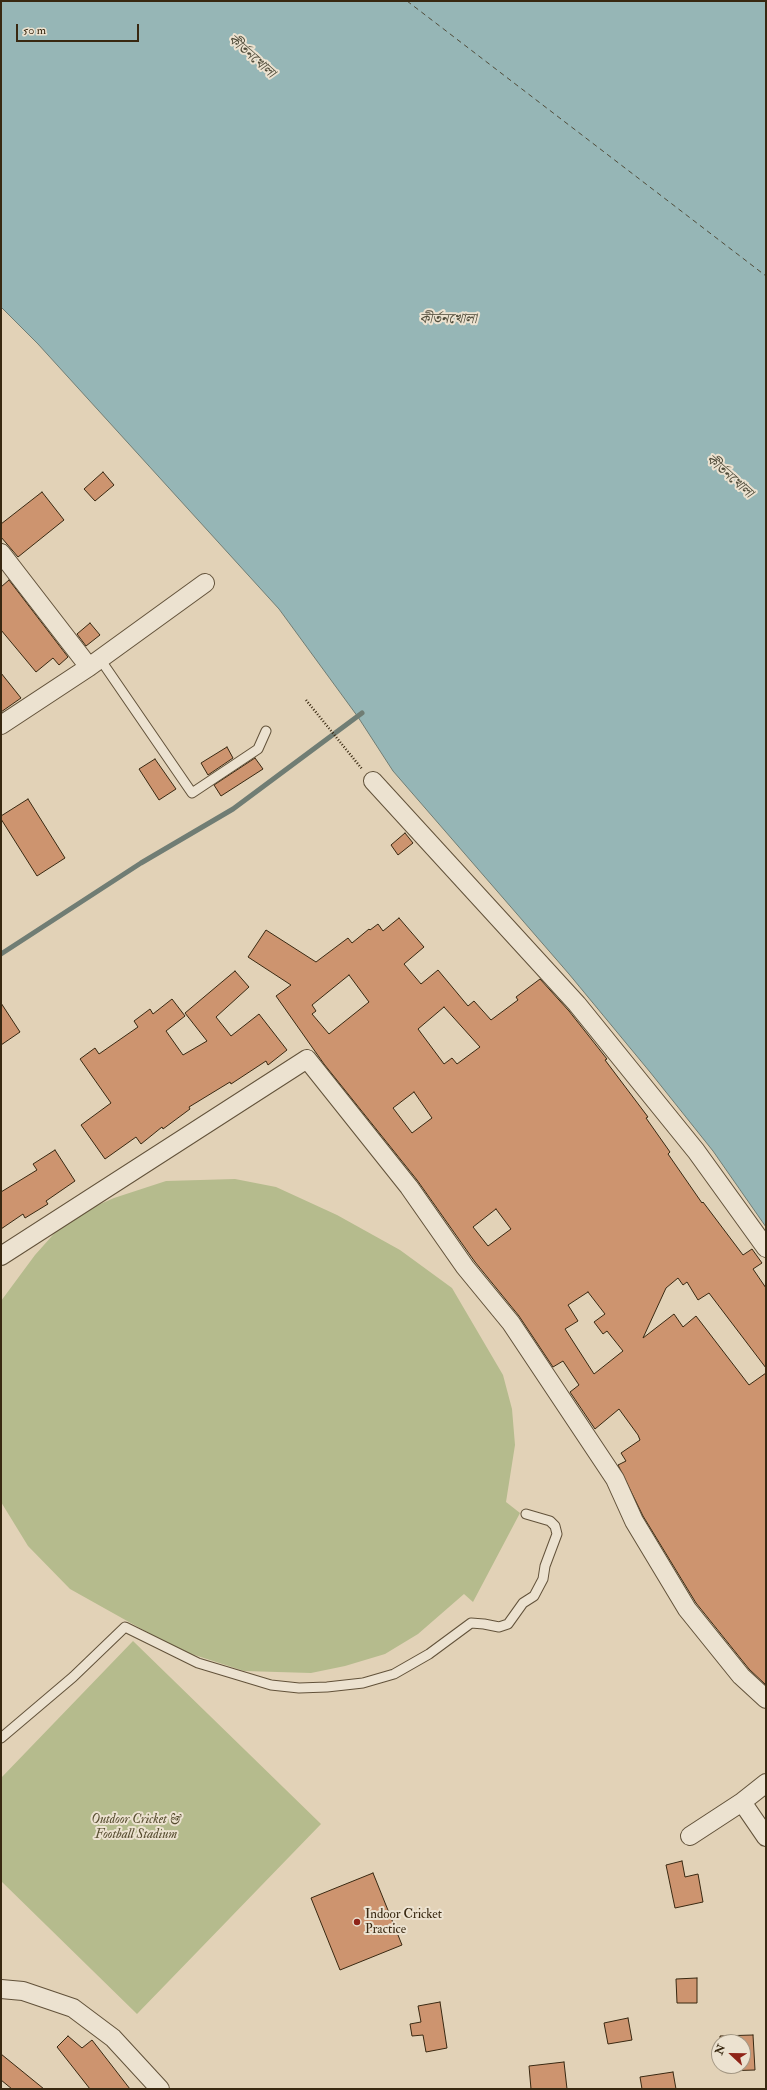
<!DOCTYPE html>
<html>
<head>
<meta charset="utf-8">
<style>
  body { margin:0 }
  #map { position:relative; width:767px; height:2090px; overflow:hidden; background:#e2d2b7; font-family:"IM FELL Double Pica",serif }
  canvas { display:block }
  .frame { position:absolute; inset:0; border:2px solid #382811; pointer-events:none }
  .north { position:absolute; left:711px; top:2034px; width:40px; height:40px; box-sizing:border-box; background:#ece2d0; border:1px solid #a49884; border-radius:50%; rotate:292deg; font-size:11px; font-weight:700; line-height:16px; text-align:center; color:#382811 }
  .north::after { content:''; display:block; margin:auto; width:14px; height:18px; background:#8f2418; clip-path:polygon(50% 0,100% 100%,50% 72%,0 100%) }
  .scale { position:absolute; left:16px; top:24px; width:123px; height:18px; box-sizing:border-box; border:2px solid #382811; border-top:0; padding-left:5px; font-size:12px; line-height:14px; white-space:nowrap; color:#382811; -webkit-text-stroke:3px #ece2d0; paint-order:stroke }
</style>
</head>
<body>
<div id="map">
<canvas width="767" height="2090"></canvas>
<div class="frame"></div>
<div class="north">N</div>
<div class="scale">50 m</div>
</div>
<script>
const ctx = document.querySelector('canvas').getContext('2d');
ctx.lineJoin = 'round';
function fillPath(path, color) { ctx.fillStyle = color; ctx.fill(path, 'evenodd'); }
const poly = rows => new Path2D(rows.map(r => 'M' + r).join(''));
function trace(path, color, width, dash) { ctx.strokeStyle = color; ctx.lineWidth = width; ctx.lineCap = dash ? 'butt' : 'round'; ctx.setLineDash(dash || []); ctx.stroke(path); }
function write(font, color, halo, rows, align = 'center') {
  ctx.font = font + ' "IM FELL Double Pica","Noto Serif Bengali",serif'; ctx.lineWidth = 4; ctx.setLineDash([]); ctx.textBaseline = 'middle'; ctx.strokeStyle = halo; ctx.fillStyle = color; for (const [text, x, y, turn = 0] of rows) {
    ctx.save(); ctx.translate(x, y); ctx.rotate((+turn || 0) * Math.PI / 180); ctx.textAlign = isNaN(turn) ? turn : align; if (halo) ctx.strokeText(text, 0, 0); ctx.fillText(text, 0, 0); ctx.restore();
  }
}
fillPath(poly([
  [235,1179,276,1187,337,1215,400,1250,452,1288,503,1375,512,1409,515,1445,506,1502,520,1513,473,1602,464,1594,418,1634,385,1654,345,1666,311,1673,244,1671,179,1650,70,1589,28,1546,1,1502,1,1301,35,1255,68,1218,114,1198,166,1181],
  [133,1641,321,1824,137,2014,1,1881,1,1778]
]), '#b5bb8d');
const water = poly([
  [1,1,766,1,766,1227,713,1151,650,1072,569,974,393,771,358,717,279,609,38,344,1,307,1,1]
]);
fillPath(water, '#96b6b6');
trace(water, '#707d74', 1);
trace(poly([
  [1,954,141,863,233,809,362,713]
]), '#707d74', 5);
trace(poly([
  [407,1,766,276]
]), '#504c3a', 1, [5, 4]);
const building = poly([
  [103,472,114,485,95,501,84,489,103,472],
  [42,492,64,520,18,557,1,537,1,524,42,492],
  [9,580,68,657,59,665,53,658,36,672,1,630,1,587,9,580],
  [90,623,100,635,86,646,77,634,90,623],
  [1,673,21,698,1,712,1,673],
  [227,747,233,758,208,775,201,763,227,747],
  [255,758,263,769,221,796,214,785,255,758],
  [155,759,176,789,159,800,139,769,155,759],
  [28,799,65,858,37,876,1,819,1,816,28,799],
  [405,833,413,843,398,855,391,845,405,833],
  [399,918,424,947,404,964,421,984,438,970,468,1006,474,1001,491,1020,518,1000,516,997,540,979,569,1011,607,1059,605,1060,648,1117,646,1118,670,1152,668,1154,702,1203,703,1202,743,1255,752,1249,762,1263,753,1269,766,1288,766,1368,709,1293,698,1300,687,1282,683,1285,678,1278,666,1288,643,1338,674,1314,683,1327,696,1316,749,1385,766,1373,766,1685,749,1669,696,1603,643,1516,618,1465,626,1461,621,1453,640,1440,638,1435,619,1409,595,1429,570,1392,579,1385,563,1361,553,1367,519,1316,475,1262,417,1180,324,1064,276,996,291,985,248,957,266,930,316,962,348,938,352,943,369,929,370,930,378,924,383,931,399,918],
  [349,975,369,1002,329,1034,312,1014,316,1011,312,1005,349,975],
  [444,1007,480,1047,457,1064,452,1058,444,1064,418,1029,444,1007],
  [414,1092,432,1118,412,1133,393,1108,414,1092],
  [496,1209,511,1229,488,1246,473,1227,496,1209],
  [588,1292,605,1314,594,1322,603,1334,607,1331,623,1351,594,1374,565,1329,578,1321,568,1305,588,1292],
  [235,971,249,987,216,1017,231,1036,259,1014,287,1050,268,1065,266,1061,231,1084,230,1082,189,1107,190,1109,163,1129,162,1127,141,1144,136,1137,105,1159,81,1125,111,1103,80,1059,95,1048,99,1054,138,1027,134,1021,150,1009,153,1014,172,999,185,1016,166,1031,183,1055,207,1041,185,1013,235,971],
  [1,1003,20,1032,1,1045,1,1003],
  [55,1150,75,1181,46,1201,48,1204,25,1218,23,1214,1,1229,1,1192,37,1170,33,1164,55,1150],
  [682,1861,685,1877,698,1874,703,1902,675,1908,666,1865,682,1861],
  [373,1873,402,1945,340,1970,311,1898,373,1873],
  [697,1978,697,2003,677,2003,676,1979,697,1978],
  [440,2002,447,2048,426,2052,423,2035,412,2036,410,2024,421,2022,418,2006,440,2002],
  [628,2018,632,2040,608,2044,604,2023,628,2018],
  [753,2035,755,2070,722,2071,721,2066,743,2066,743,2042,720,2042,720,2036,753,2035],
  [68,2036,82,2048,92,2040,130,2089,90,2089,57,2047,68,2036],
  [1,2054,44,2089,12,2089,1,2080,1,2054],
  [564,2062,567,2089,531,2089,529,2066,564,2062],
  [673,2072,676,2089,642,2089,640,2077,673,2072]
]);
fillPath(building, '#cd946f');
trace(building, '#382811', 1);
const service = poly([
  [100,659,192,793,258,749,266,731],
  [1,1738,73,1677,125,1627,198,1663,271,1685,299,1688,327,1687,363,1683,394,1674,429,1654,471,1623,484,1624,499,1627,508,1624,523,1603,534,1596,543,1579,545,1566,557,1534,555,1526,550,1521,526,1514]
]);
const minor = poly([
  [1,553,89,667,1,725],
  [89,667,205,583],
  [373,781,577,1004,696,1151,766,1248],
  [1,1256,307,1059,409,1187,465,1267,511,1323,615,1479,634,1521,687,1609,741,1676,766,1699],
  [742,1802,766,1783],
  [690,1836,742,1802,766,1837],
  [1,1989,23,1991,73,2008,113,2038,160,2089]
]);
trace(service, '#62523a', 11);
trace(minor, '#62523a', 20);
trace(poly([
  [306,700,362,769]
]), '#382811', 2.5, [1, 2]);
trace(service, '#ece2d0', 9);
trace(minor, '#ece2d0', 18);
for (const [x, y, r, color] of [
  [357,1922,4,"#8f2418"]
]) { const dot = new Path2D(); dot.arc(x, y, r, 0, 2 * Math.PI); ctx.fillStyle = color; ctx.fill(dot); trace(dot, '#ece2d0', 1.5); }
write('italic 13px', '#574d30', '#ece2d0', [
  ["Outdoor Cricket &",136,1820],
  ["Football Stadium",136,1835]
]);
write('13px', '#382811', '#ece2d0', [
  ["Indoor Cricket",365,1915],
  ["Practice",365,1930]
], 'left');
write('italic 14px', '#504c3a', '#ece2d0', [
  ["কীর্তনখোলা",251,57,41],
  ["কীর্তনখোলা",448,320],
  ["কীর্তনখোলা",729,477,41]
]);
</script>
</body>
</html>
